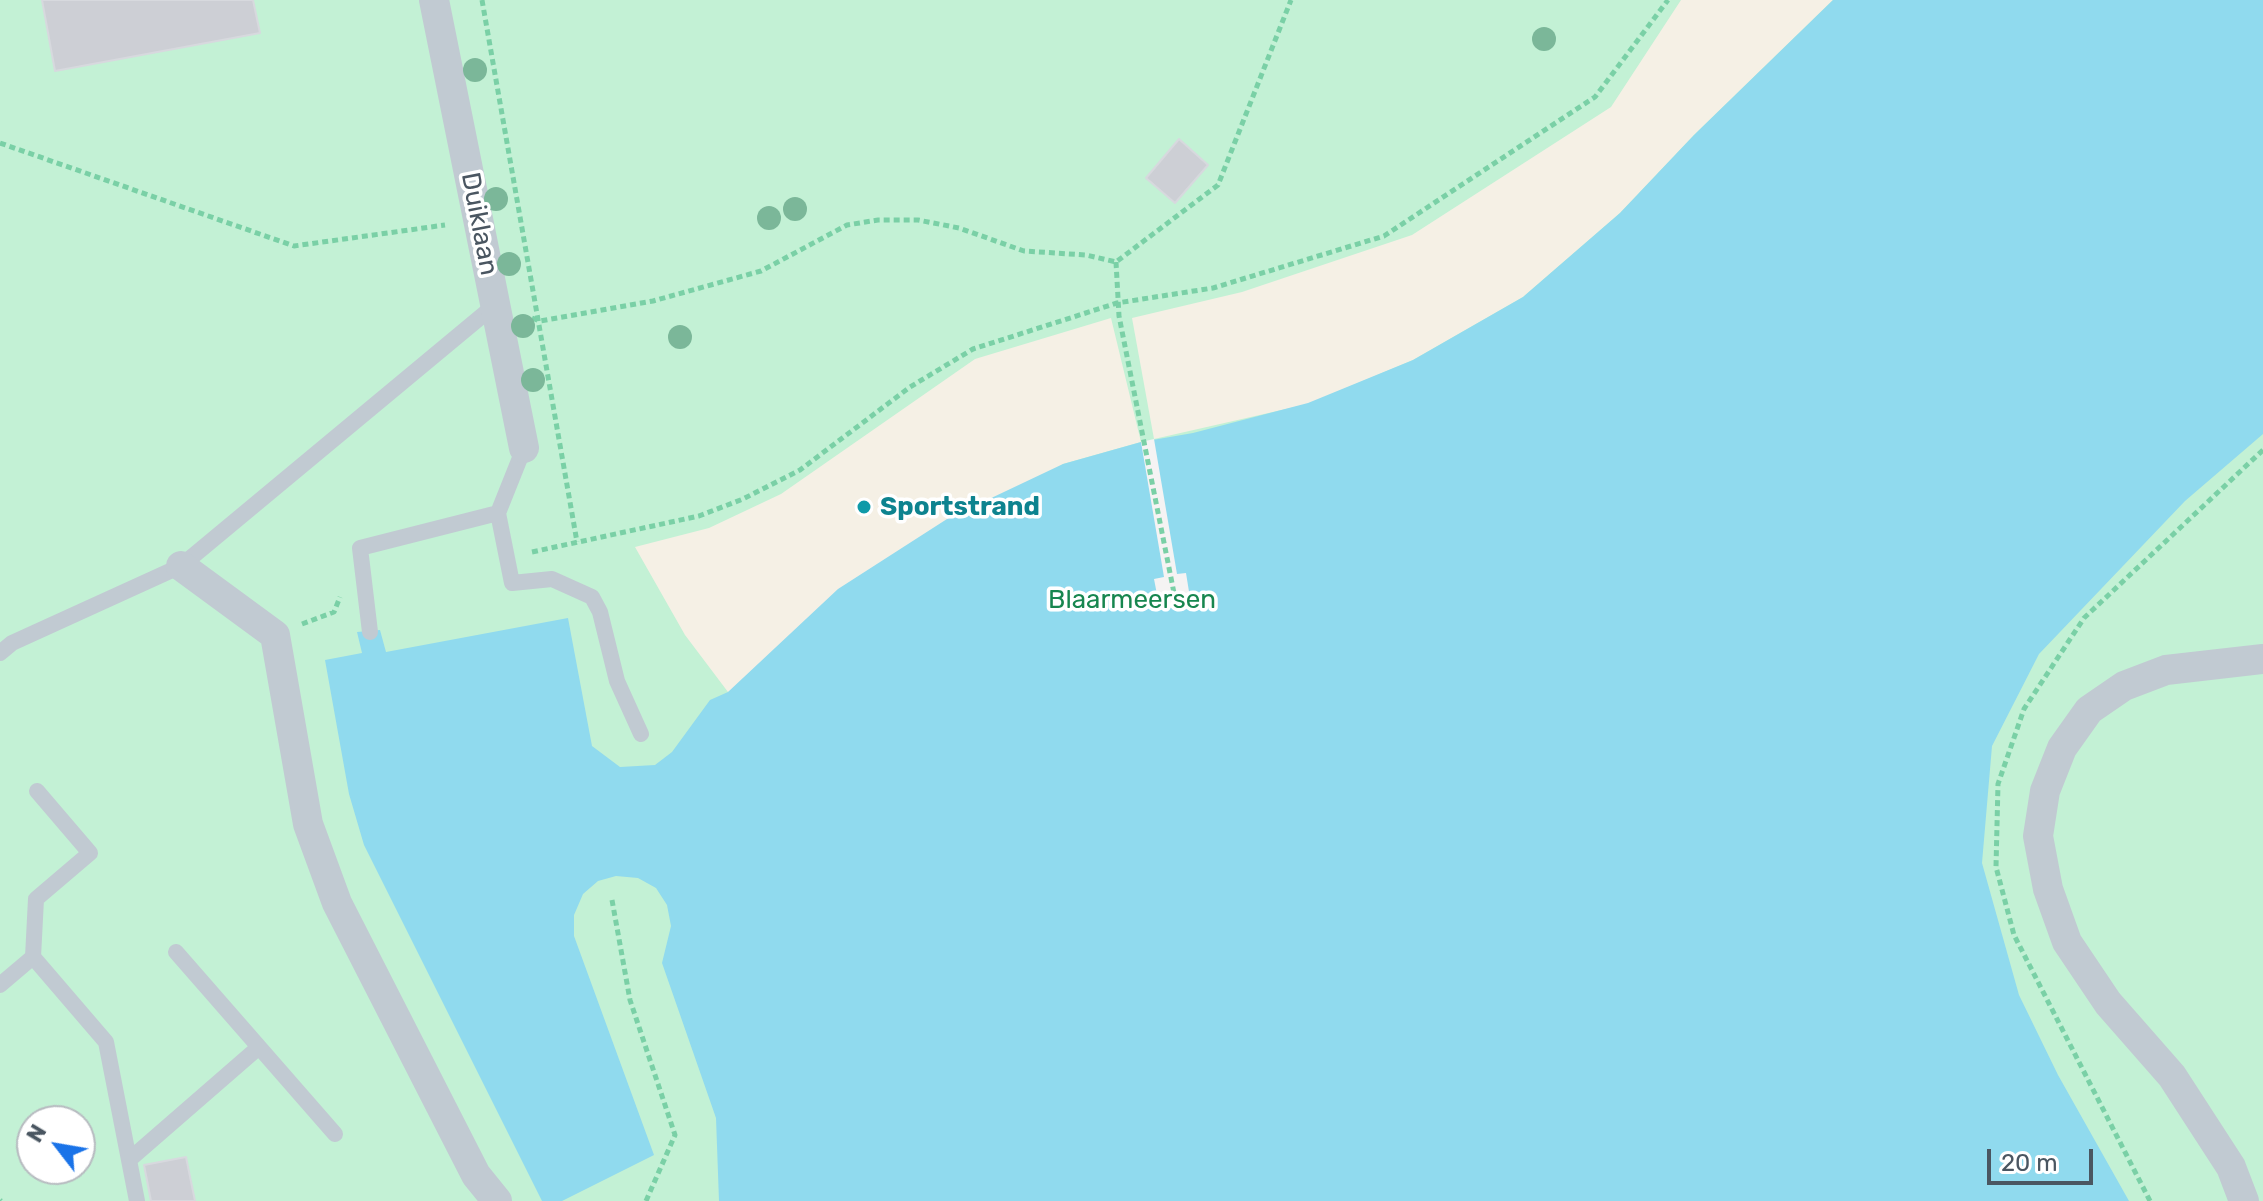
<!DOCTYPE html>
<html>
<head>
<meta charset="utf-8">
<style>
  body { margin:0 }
  #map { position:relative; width:2263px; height:1201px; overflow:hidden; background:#f5f3f3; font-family:Rubik,sans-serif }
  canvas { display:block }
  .north { position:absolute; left:16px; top:1105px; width:80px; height:80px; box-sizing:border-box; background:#fff; border:2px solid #b7bbc0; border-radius:50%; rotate:301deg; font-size:22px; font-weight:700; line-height:32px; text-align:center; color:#4a5661 }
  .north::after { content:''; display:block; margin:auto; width:28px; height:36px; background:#1a73e8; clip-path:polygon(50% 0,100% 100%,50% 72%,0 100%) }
  .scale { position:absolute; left:1987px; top:1149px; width:106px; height:36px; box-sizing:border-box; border:4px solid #4a5661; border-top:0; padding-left:10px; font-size:24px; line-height:28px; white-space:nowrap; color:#4a5661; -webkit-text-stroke:6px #fff; paint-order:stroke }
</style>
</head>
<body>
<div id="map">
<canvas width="2263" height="1201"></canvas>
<div class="north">N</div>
<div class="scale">20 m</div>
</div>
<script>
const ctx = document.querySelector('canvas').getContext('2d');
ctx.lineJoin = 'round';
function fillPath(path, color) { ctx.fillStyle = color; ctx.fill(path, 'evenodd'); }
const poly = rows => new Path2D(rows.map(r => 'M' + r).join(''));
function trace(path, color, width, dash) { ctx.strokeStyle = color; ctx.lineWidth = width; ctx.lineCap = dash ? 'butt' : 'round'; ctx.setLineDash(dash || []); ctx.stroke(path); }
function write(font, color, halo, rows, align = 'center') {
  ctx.font = font + ' Rubik,sans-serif'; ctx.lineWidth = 7; ctx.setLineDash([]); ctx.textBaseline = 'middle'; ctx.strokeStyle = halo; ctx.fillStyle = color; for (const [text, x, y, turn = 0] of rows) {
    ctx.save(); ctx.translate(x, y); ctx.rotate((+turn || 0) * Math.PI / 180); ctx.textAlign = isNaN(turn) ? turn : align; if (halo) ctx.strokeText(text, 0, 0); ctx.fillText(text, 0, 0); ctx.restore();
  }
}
fillPath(poly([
  [0,0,2263,0,2263,1201,0,1201],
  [32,1121,80,1121,80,1169,32,1169]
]), '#c3f1d5');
fillPath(poly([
  [1681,0,1833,0,1694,135,1620,213,1523,297,1413,360,1308,404,1154,439,1132,318,1242,292,1412,235,1611,107],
  [1111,318,1141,442,1063,464,728,692,685,635,635,547,709,528,781,494,975,359]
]), '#f5f0e5');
fillPath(poly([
  [1833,0,2263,0,2263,434,2185,501,2039,654,1992,746,1982,863,2019,995,2058,1075,2129,1201,719,1201,716,1118,662,963,671,926,667,905,656,888,638,878,616,876,598,881,583,894,574,915,574,936,654,1155,562,1201,542,1201,364,845,349,794,325,660,362,653,357,632,380,630,386,652,568,618,592,746,620,767,655,765,672,752,710,700,728,692,838,589,947,519,1063,464,1141,442,1193,433,1308,403,1413,360,1523,297,1620,213,1694,135]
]), '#90daee');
fillPath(poly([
  [1154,439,1177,574,1186,573,1191,604,1160,610,1154,579,1164,577,1141,442]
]), '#f5f3f3');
const building = poly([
  [42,0,253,0,260,33,55,71,42,0],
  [1179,139,1208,165,1175,203,1146,178,1179,139],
  [186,1157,195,1201,151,1201,144,1165,186,1157]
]);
fillPath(building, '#cdcfd5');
trace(building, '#d7d9de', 2);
trace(poly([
  [482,0,577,542],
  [0,143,294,246,445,225],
  [1116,262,1119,316,1174,593],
  [532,318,540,321,653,301,761,271,847,225,878,220,918,220,959,228,1024,251,1086,255,1116,262,1218,185,1291,0],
  [532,552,699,516,743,499,800,470,910,387,973,349,1117,303,1213,288,1384,236,1595,97,1668,0],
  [302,624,334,612,340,597],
  [612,900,630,1000,675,1135,646,1201],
  [0,1200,1,1201],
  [2150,1201,2014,935,1996,867,1998,784,2024,709,2084,618,2263,450]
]), '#7ad0a6', 5, [6, 4]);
trace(poly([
  [498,513,512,583,552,579,592,597,600,612,617,681,641,734],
  [370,632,360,548,498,513,524,448],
  [0,653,12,643,181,566,495,305],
  [176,952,335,1134],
  [33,957,36,899,90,853,37,791],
  [0,985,33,957,106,1042,137,1201],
  [129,1160,259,1047]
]), '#c1cad2', 16);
trace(poly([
  [434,0,524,448],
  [181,566,275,635,308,824,337,903,476,1175,497,1201],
  [2244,1201,2231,1167,2172,1076,2108,1003,2067,942,2048,889,2038,836,2045,791,2062,748,2089,710,2124,686,2166,670,2263,659]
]), '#c1cad2', 30);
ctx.fillStyle = '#7bb799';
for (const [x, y] of [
  [1544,39],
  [475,70],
  [496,199],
  [795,209],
  [769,218],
  [509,264],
  [523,326],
  [680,337],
  [533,380]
]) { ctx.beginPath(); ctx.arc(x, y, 12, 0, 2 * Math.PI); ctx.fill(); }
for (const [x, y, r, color] of [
  [864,507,8,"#0f9aa8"]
]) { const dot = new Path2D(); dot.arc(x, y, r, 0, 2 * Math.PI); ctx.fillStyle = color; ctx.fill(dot); trace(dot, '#fff', 3); }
write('26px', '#4a5661', '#fff', [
  ["Duiklaan",479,224,79]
]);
write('bold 26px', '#0d838f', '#fff', [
  ["Sportstrand",880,507]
], 'left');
write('26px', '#17864f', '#fff', [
  ["Blaarmeersen",1132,600]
]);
</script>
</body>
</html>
